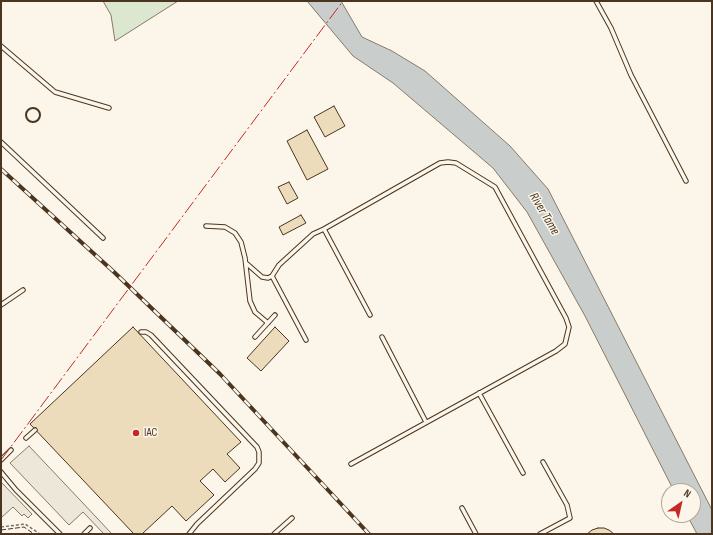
<!DOCTYPE html>
<html>
<head>
<meta charset="utf-8">
<style>
  body { margin:0 }
  #map { position:relative; width:713px; height:535px; overflow:hidden; background:#fbf6e9; font-family:"Sofia Sans Condensed",sans-serif }
  canvas { display:block }
  .frame { position:absolute; inset:0; border:2px solid #4a3520; pointer-events:none }
  .north { position:absolute; left:661px; top:483px; width:40px; height:40px; box-sizing:border-box; background:#fbf6e9; border:1px solid #b4a999; border-radius:50%; rotate:34deg; font-size:11px; font-weight:700; line-height:16px; text-align:center; color:#4a3520 }
  .north::after { content:''; display:block; margin:auto; width:14px; height:18px; background:#c62828; clip-path:polygon(50% 0,100% 100%,50% 72%,0 100%) }
</style>
</head>
<body>
<div id="map">
<canvas width="713" height="535"></canvas>
<div class="frame"></div>
<div class="north">N</div>
</div>
<script>
const ctx = document.querySelector('canvas').getContext('2d');
ctx.lineJoin = 'round';
function fillPath(path, color) { ctx.fillStyle = color; ctx.fill(path, 'evenodd'); }
const poly = rows => new Path2D(rows.map(r => 'M' + r).join(''));
function trace(path, color, width, dash) { ctx.strokeStyle = color; ctx.lineWidth = width; ctx.lineCap = dash ? 'butt' : 'round'; ctx.setLineDash(dash || []); ctx.stroke(path); }
function write(font, color, halo, rows, align = 'center') {
  ctx.font = font + ' "Sofia Sans Condensed",sans-serif'; ctx.lineWidth = 3; ctx.setLineDash([]); ctx.textBaseline = 'middle'; ctx.strokeStyle = halo; ctx.fillStyle = color; for (const [text, x, y, turn = 0] of rows) {
    ctx.save(); ctx.translate(x, y); ctx.rotate((+turn || 0) * Math.PI / 180); ctx.textAlign = isNaN(turn) ? turn : align; if (halo) ctx.strokeText(text, 0, 0); ctx.fillText(text, 0, 0); ctx.restore();
  }
}
const green = poly([
  [103,1,178,1,115,41,111,15,103,1]
]);
fillPath(green, '#dce7d0');
trace(green, '#887966', 1);
const parking = poly([
  [29,446,81,501,112,534,104,534,83,512,69,525,10,463,29,446],
  [1,482,32,514,28,518,24,514,22,516,13,507,1,518,1,482]
]);
fillPath(parking, '#ede7d9');
trace(parking, '#887966', 1);
const water = poly([
  [307,1,341,1,362,37,392,51,425,71,510,146,548,189,712,510,712,534,697,534,687,515,693,515,693,491,674,491,585,316,527,212,493,168,393,83,353,56,307,1]
]);
fillPath(water, '#c9cecd');
trace(water, '#887966', 1);
const building = poly([
  [334,106,345,126,325,137,314,117,334,106],
  [307,130,328,169,307,180,287,141,307,130],
  [289,182,298,198,287,204,278,187,289,182],
  [301,215,306,223,283,235,279,227,301,215],
  [133,327,241,442,227,454,240,468,225,482,213,469,200,481,214,495,186,521,172,506,142,534,134,534,30,424,133,327],
  [275,327,289,341,261,371,247,358,275,327],
  [598,528,604,528,609,530,614,534,587,534,592,530,598,528]
]);
fillPath(building, '#ecdcbc');
trace(building, '#4a3520', 1);
const lane = poly([
  [596,1,611,28,631,75,686,181],
  [1,46,55,92,109,108],
  [1,142,103,238],
  [206,226,225,227,235,233,241,242,245,258,250,301,255,312,268,323],
  [324,229,440,163,448,162,456,163,495,187,566,318,569,327,565,344,556,351,351,464],
  [246,263,262,277,268,278,272,276],
  [1,305,23,290],
  [141,332,146,332,151,335,257,447,259,452,259,463,255,469,197,524,189,534],
  [255,337,275,315],
  [382,337,426,422],
  [306,340,272,276,279,265,313,234,324,229,370,315],
  [479,393,523,473],
  [26,438,35,430],
  [1,460,11,450],
  [1,472,16,490,60,534],
  [462,508,476,534],
  [84,534,90,528],
  [274,534,292,518],
  [540,534,570,518,567,505,543,462]
]);
trace(lane, '#4a3520', 5.5);
trace(poly([
  [1,527,25,524,40,534]
]), '#7f6f5c', 1.5, [3, 2]);
trace(lane, '#fbf6e9', 3.5);
const rail = poly([
  [1,169,114,272,220,374,369,534]
]);
trace(rail, '#4a3520', 4);
trace(rail, '#fbf6e9', 2.5, [8]);
trace(poly([
  [1,530,24,527,34,534]
]), '#4a3520', 1, [5, 2]);
trace(poly([
  '26 115a7 7 0 1 1 14 0a7 7 0 1 1-14 0Z'
]), '#4a3520', 2);
trace(poly([
  [1,460,343,1]
]), '#c62828', 1, [14, 3, 2, 3]);
for (const [x, y, r, color] of [
  [136,433,4,"#c62828"]
]) { const dot = new Path2D(); dot.arc(x, y, r, 0, 2 * Math.PI); ctx.fillStyle = color; ctx.fill(dot); trace(dot, '#fbf6e9', 1.5); }
write('12px', '#4a3520', '#fbf6e9', [
  ["IAC",144,433]
], 'left');
write('italic 13px', '#4a3520', '#fbf6e9', [
  ["River Tame",544,214,59]
]);
</script>
</body>
</html>
